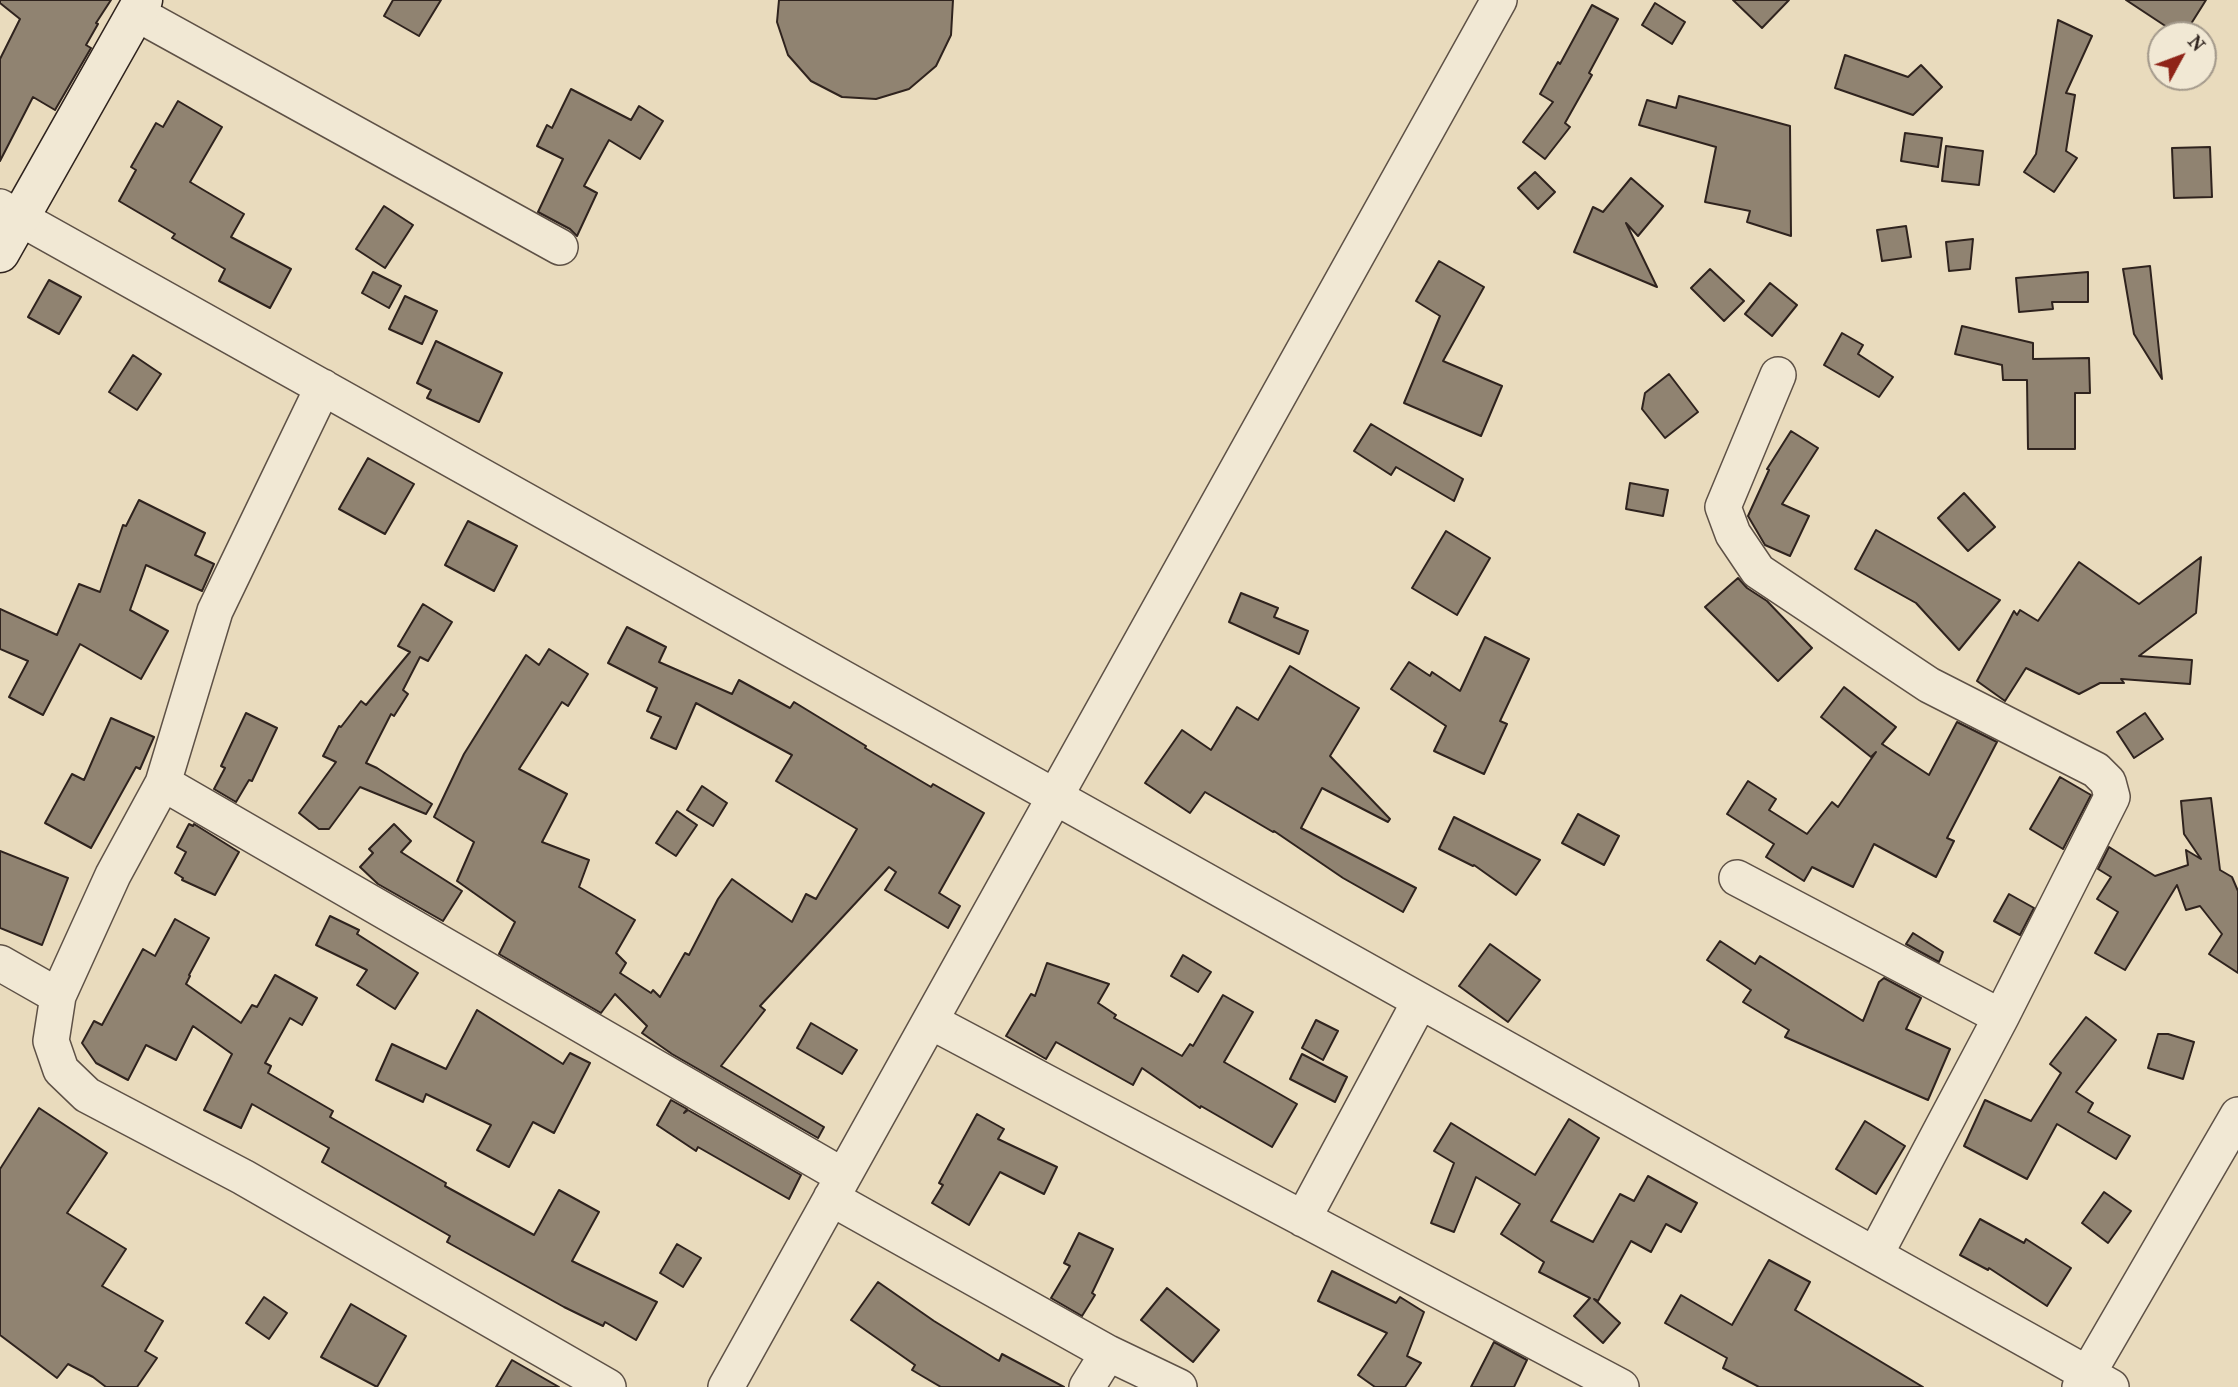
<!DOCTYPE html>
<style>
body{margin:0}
#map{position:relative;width:2238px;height:1387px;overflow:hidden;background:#e9dbbd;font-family:"IM FELL French Canon",serif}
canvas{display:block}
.north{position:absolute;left:2147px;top:21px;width:70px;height:70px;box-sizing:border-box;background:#f1e8d4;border:2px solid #a3998b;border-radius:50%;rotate:49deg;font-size:19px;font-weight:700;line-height:28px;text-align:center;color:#2f231e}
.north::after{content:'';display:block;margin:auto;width:24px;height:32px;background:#8f2418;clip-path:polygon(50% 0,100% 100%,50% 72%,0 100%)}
</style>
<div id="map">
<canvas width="2238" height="1387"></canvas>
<div class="north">N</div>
</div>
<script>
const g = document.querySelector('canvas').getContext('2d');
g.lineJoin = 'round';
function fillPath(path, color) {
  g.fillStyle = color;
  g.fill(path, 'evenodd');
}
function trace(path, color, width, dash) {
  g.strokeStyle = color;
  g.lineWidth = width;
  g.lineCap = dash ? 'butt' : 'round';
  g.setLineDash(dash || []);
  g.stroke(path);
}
const building = new Path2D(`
 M0 0H111L96 23 98 24 86 45 91 48 55 110 33 97 0 161V59L20 19 0 3Z
 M393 0H441L419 36 384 16Z
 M779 0H953L951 35 936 66 909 89 876 99 842 97 811 81 788 55 777 22Z
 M1733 0H1789L1762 28Z
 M2126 0H2206L2184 35H2179Z
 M1655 3 1685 22 1672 44 1642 25Z
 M1592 5 1618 19 1589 73 1592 75 1565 123 1570 127 1545 159 1523 142 1553 102 1540 94 1558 62 1560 64Z
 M2058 20 2092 36 2066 93 2075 95 2066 151 2077 158 2054 192 2024 172 2036 154Z
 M1845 55 1908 77 1921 65 1942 87 1913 115 1835 88Z
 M571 89 631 120 639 106 663 121 640 159 609 140 584 186 597 193 577 236 570 229 538 212 563 159 537 146 547 125 552 128Z
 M1679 96 1790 126 1791 236 1747 222 1750 211 1705 202 1716 147 1639 125 1647 100 1676 108Z
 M178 101 222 127 190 182 244 214 231 237 291 269 270 308 219 281 225 269 172 238 175 234 119 201 136 170 131 167 156 123 163 127Z
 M1905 133 1942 138 1938 167 1901 161Z
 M1946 146 1983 151 1979 185 1942 181Z
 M2210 147 2212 197 2174 198 2172 148Z
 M1535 172 1555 192 1538 209 1518 188Z
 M1631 178 1663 206 1638 236 1626 223 1657 287 1574 252 1593 207 1603 212Z
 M384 206 413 225 385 268 356 249Z
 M1906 226 1911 257 1882 261 1877 230Z
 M1973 239 1970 269 1949 271 1946 242Z
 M1439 261 1484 287 1443 361 1502 386 1481 436 1404 403 1440 316 1416 301Z
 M2150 266 2162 379 2134 334 2123 269Z
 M1710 269 1744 301 1724 321 1691 288Z
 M373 272 401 286 389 308 362 293Z
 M2088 272V302H2052L2053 309 2019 312 2016 278Z
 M49 280 81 297 59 334 28 317Z
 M1770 283 1797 305 1772 336 1745 314Z
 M405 296 437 311 422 344 389 329Z
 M1962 326 2033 343V359L2089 358 2090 393H2075V449H2028L2027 380H2003L2002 365 1955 354Z
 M1842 333 1863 345 1858 354 1893 377 1879 397 1824 365Z
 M436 341 502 373 479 422 427 398 431 390 417 383Z
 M133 355 161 374 137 410 109 392Z
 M1669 374 1698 412 1665 438 1642 409 1645 393Z
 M1371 424 1463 479 1454 501 1396 467 1391 475 1354 451Z
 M1791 431 1818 448 1782 504 1809 516 1790 556 1765 545 1748 516 1769 470 1767 469Z
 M368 458 414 484 385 534 339 509Z
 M1630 483 1668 490 1663 516 1626 509Z
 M1964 493 1995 527 1968 551 1938 518Z
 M139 500 205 533 195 555 214 564 202 591 146 565 130 610 168 631 141 679 80 644 43 715 9 697 28 661 0 649V609L57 635 79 584 100 592 123 525 126 526Z
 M468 521 517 546 494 591 445 565Z
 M1876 530 2000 600 1959 650 1916 603 1855 569Z
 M1446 531 1490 558 1457 615 1412 588Z
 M2201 557 2196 613 2139 656 2192 660 2190 684 2121 679 2124 683H2100L2079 694 2026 668 2005 701 1977 681 2014 611 2017 615 2020 610 2038 621 2079 562 2139 604Z
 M1738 578 1747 588 1767 601 1812 648 1778 681 1705 607Z
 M1241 593 1278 608 1274 617 1308 631 1299 654 1229 622Z
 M423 604 452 622 428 661 420 657 403 690 408 694 394 716 391 714 366 763 377 768 432 804 426 814 360 787 329 829H319L299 813 336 762 323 756 339 726 341 727 361 701 366 705 410 652 398 646Z
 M627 627 666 647 659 662 732 694 739 680 790 708 794 702 866 746 865 748 931 787 933 784 984 813 939 893 960 906 948 928 885 890 896 872 889 867 760 1006 765 1010 721 1066 824 1127 818 1138 672 1054 642 1033 647 1026 615 994 601 1013 499 954 515 922 457 881 474 842 434 817 464 754 526 655 539 665 549 649 588 674 568 706 562 702 519 769 567 794 542 842 589 860 579 887 635 920 616 953 626 963 620 973 651 993 653 990 660 997 685 953 689 955 718 899 732 879 792 922 806 894 816 899 857 829 776 781 792 755 696 703 676 749 651 738 661 717 647 711 657 688 608 663Z
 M1485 637 1529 659 1500 721 1507 724 1484 774 1434 751 1446 726 1391 689 1409 662 1430 676 1432 672 1460 691Z
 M1290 666 1359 708 1330 756 1390 819 1388 822 1322 788 1301 828 1416 888 1403 912 1343 878 1274 831 1273 832 1205 792 1190 813 1145 783 1182 730 1211 750 1237 707 1258 720Z
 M1844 687 1896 727 1882 744 1929 775 1957 722 1997 742 1947 838 1954 841 1936 877 1874 844 1853 887 1812 867 1804 881 1766 857 1774 844 1727 814 1748 781 1776 799 1769 810 1807 834 1832 802 1838 807 1876 752 1871 757 1821 717Z
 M246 713 277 728 252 781 249 780 236 802 214 789 225 768 221 766Z
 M2145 713 2163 739 2134 758 2117 732Z
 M111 718 154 737 140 769 136 767 91 848 45 823 72 774 84 780Z
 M2060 777 2091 795 2063 849 2030 829Z
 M702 786 727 803 713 826 687 810Z
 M2211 798 2220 870 2232 877 2238 891V973L2209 954 2222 934 2200 906 2186 910 2177 885 2125 970 2095 953 2118 912 2097 899 2111 877 2098 869 2109 847 2155 876 2188 865 2186 850 2201 859 2184 834 2181 801Z
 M677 811 697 825 676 856 656 843Z
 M1578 814 1619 836 1604 865 1562 843Z
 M1454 817 1540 860 1516 895 1474 865 1473 866 1439 849Z
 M189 824 193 826 194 824 239 852 215 895 182 880 183 878 175 873 186 852 177 847Z
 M394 824 411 841 401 852 462 891 443 921 378 884 360 867 373 853 369 849Z
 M0 851 68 878 42 945 0 928Z
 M2009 894 2034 908 2020 935 1994 921Z
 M330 916 359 930 357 934 418 973 395 1009 357 985 367 970 316 945Z
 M175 919 209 938 189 975 190 976 186 984 241 1023 252 1005 257 1007 275 975 317 998 302 1025 290 1018 265 1063 271 1066 268 1073 333 1111 330 1117 446 1183 445 1186 534 1235 559 1190 599 1212 572 1261 657 1302 636 1340 605 1322 603 1326 564 1307 447 1242 450 1236 322 1162 329 1148 252 1104 241 1128 204 1110 232 1054 193 1026 176 1060 146 1045 128 1080 96 1063 82 1043 94 1021 102 1025 143 949 155 956Z
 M1913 933 1943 952 1939 962 1906 944Z
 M1720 941 1755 964 1760 956 1863 1021 1879 982 1884 978 1921 998 1906 1029 1950 1049 1928 1100 1785 1037 1789 1030 1743 1002 1751 990 1707 960Z
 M1490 944 1540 980 1508 1022 1459 986Z
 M1183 955 1211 972 1198 992 1171 976Z
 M1047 963 1109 984 1098 1003 1116 1015 1114 1018 1182 1056 1190 1044 1193 1046 1223 995 1253 1012 1224 1062 1297 1104 1272 1147 1201 1106 1200 1108 1142 1068 1133 1085 1056 1042 1046 1059 1006 1036 1031 994 1035 996Z
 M477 1010 563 1064 570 1053 590 1063 554 1133 533 1122 509 1167 477 1150 491 1125 426 1094 423 1102 376 1080 392 1044 446 1069Z
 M2086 1017 2116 1040 2076 1092 2093 1103 2088 1112 2130 1136 2116 1159 2057 1124 2027 1179 1964 1146 1985 1100 2031 1121 2061 1073 2050 1064Z
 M1316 1020 1338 1031 1323 1060 1302 1048Z
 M811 1023 857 1050 842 1074 797 1048Z
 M2158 1034H2168L2194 1042 2183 1079 2148 1068Z
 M1302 1054 1347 1077 1335 1102 1290 1079Z
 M671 1100 687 1109 684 1113 688 1110 801 1175 789 1199 698 1147 696 1151 657 1125Z
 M39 1108 107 1153 67 1213 126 1249 102 1286 163 1321 145 1351 157 1358 137 1387H106L93 1377 68 1364 57 1378 0 1335V1169Z
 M977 1114 1004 1129 998 1139 1057 1167 1044 1194 1000 1172 969 1225 932 1203 943 1185 939 1183Z
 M1569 1119 1599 1138 1551 1221 1593 1242 1620 1194 1634 1201 1648 1176 1697 1203 1681 1232 1666 1224 1651 1252 1631 1241 1598 1301 1594 1299 1620 1323 1603 1343 1574 1316 1590 1298 1539 1272 1544 1262 1501 1234 1520 1204 1476 1177 1454 1232 1431 1223 1454 1163 1434 1151 1451 1123 1535 1175Z
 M1865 1121 1905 1146 1876 1194 1836 1169Z
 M2104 1192 2131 1211 2108 1243 2082 1223Z
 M1980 1219 2024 1243 2026 1239 2071 1268 2047 1306 1989 1268 1988 1270 1960 1255Z
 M1079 1233 1113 1249 1092 1293 1095 1295 1082 1316 1051 1298 1070 1266 1064 1263Z
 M677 1244 701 1258 683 1287 660 1273Z
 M1769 1260 1810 1282 1795 1310 1923 1387H1759L1723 1368 1727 1358 1665 1323 1681 1295 1732 1325Z
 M1332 1271 1396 1303 1400 1297 1424 1312 1407 1356 1421 1363 1405 1387H1375L1358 1375 1387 1333 1318 1301Z
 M878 1282 934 1321 999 1361 1002 1354 1064 1387H941L912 1370 915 1365 851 1320Z
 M1167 1288 1219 1330 1193 1362 1141 1320Z
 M264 1297 287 1313 269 1339 246 1323Z
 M351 1304 406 1336 377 1387 321 1357Z
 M1494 1342 1527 1360 1514 1387H1471Z
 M512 1360 559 1387H496Z`);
fillPath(building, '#908371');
trace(building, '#2f231e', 2);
const street = new Path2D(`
 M136 13 560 247
 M0 207 2111 1387
 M1778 375 1723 507 1733 534 1758 571 1929 685 2096 770 2108 782 2112 797 2001 1017 1875 1255
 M323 387 215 611 163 783 113 875 58 996 51 1041 61 1070 87 1095 243 1177 608 1387
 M163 783 843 1176
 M1737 878 2001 1017
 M0 963 58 996
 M930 1021 1621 1387
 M831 1198 1108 1353 1179 1387
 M1303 1219 1420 1001
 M726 1387 1499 0
 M1087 1387 1108 1353
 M2080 1387 2238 1115`);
const secondary = new Path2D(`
 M0 253 143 0`);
trace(street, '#5e5146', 38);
trace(secondary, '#2f231e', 41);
trace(street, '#f1e8d4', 35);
trace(secondary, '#f1e8d4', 38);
</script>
